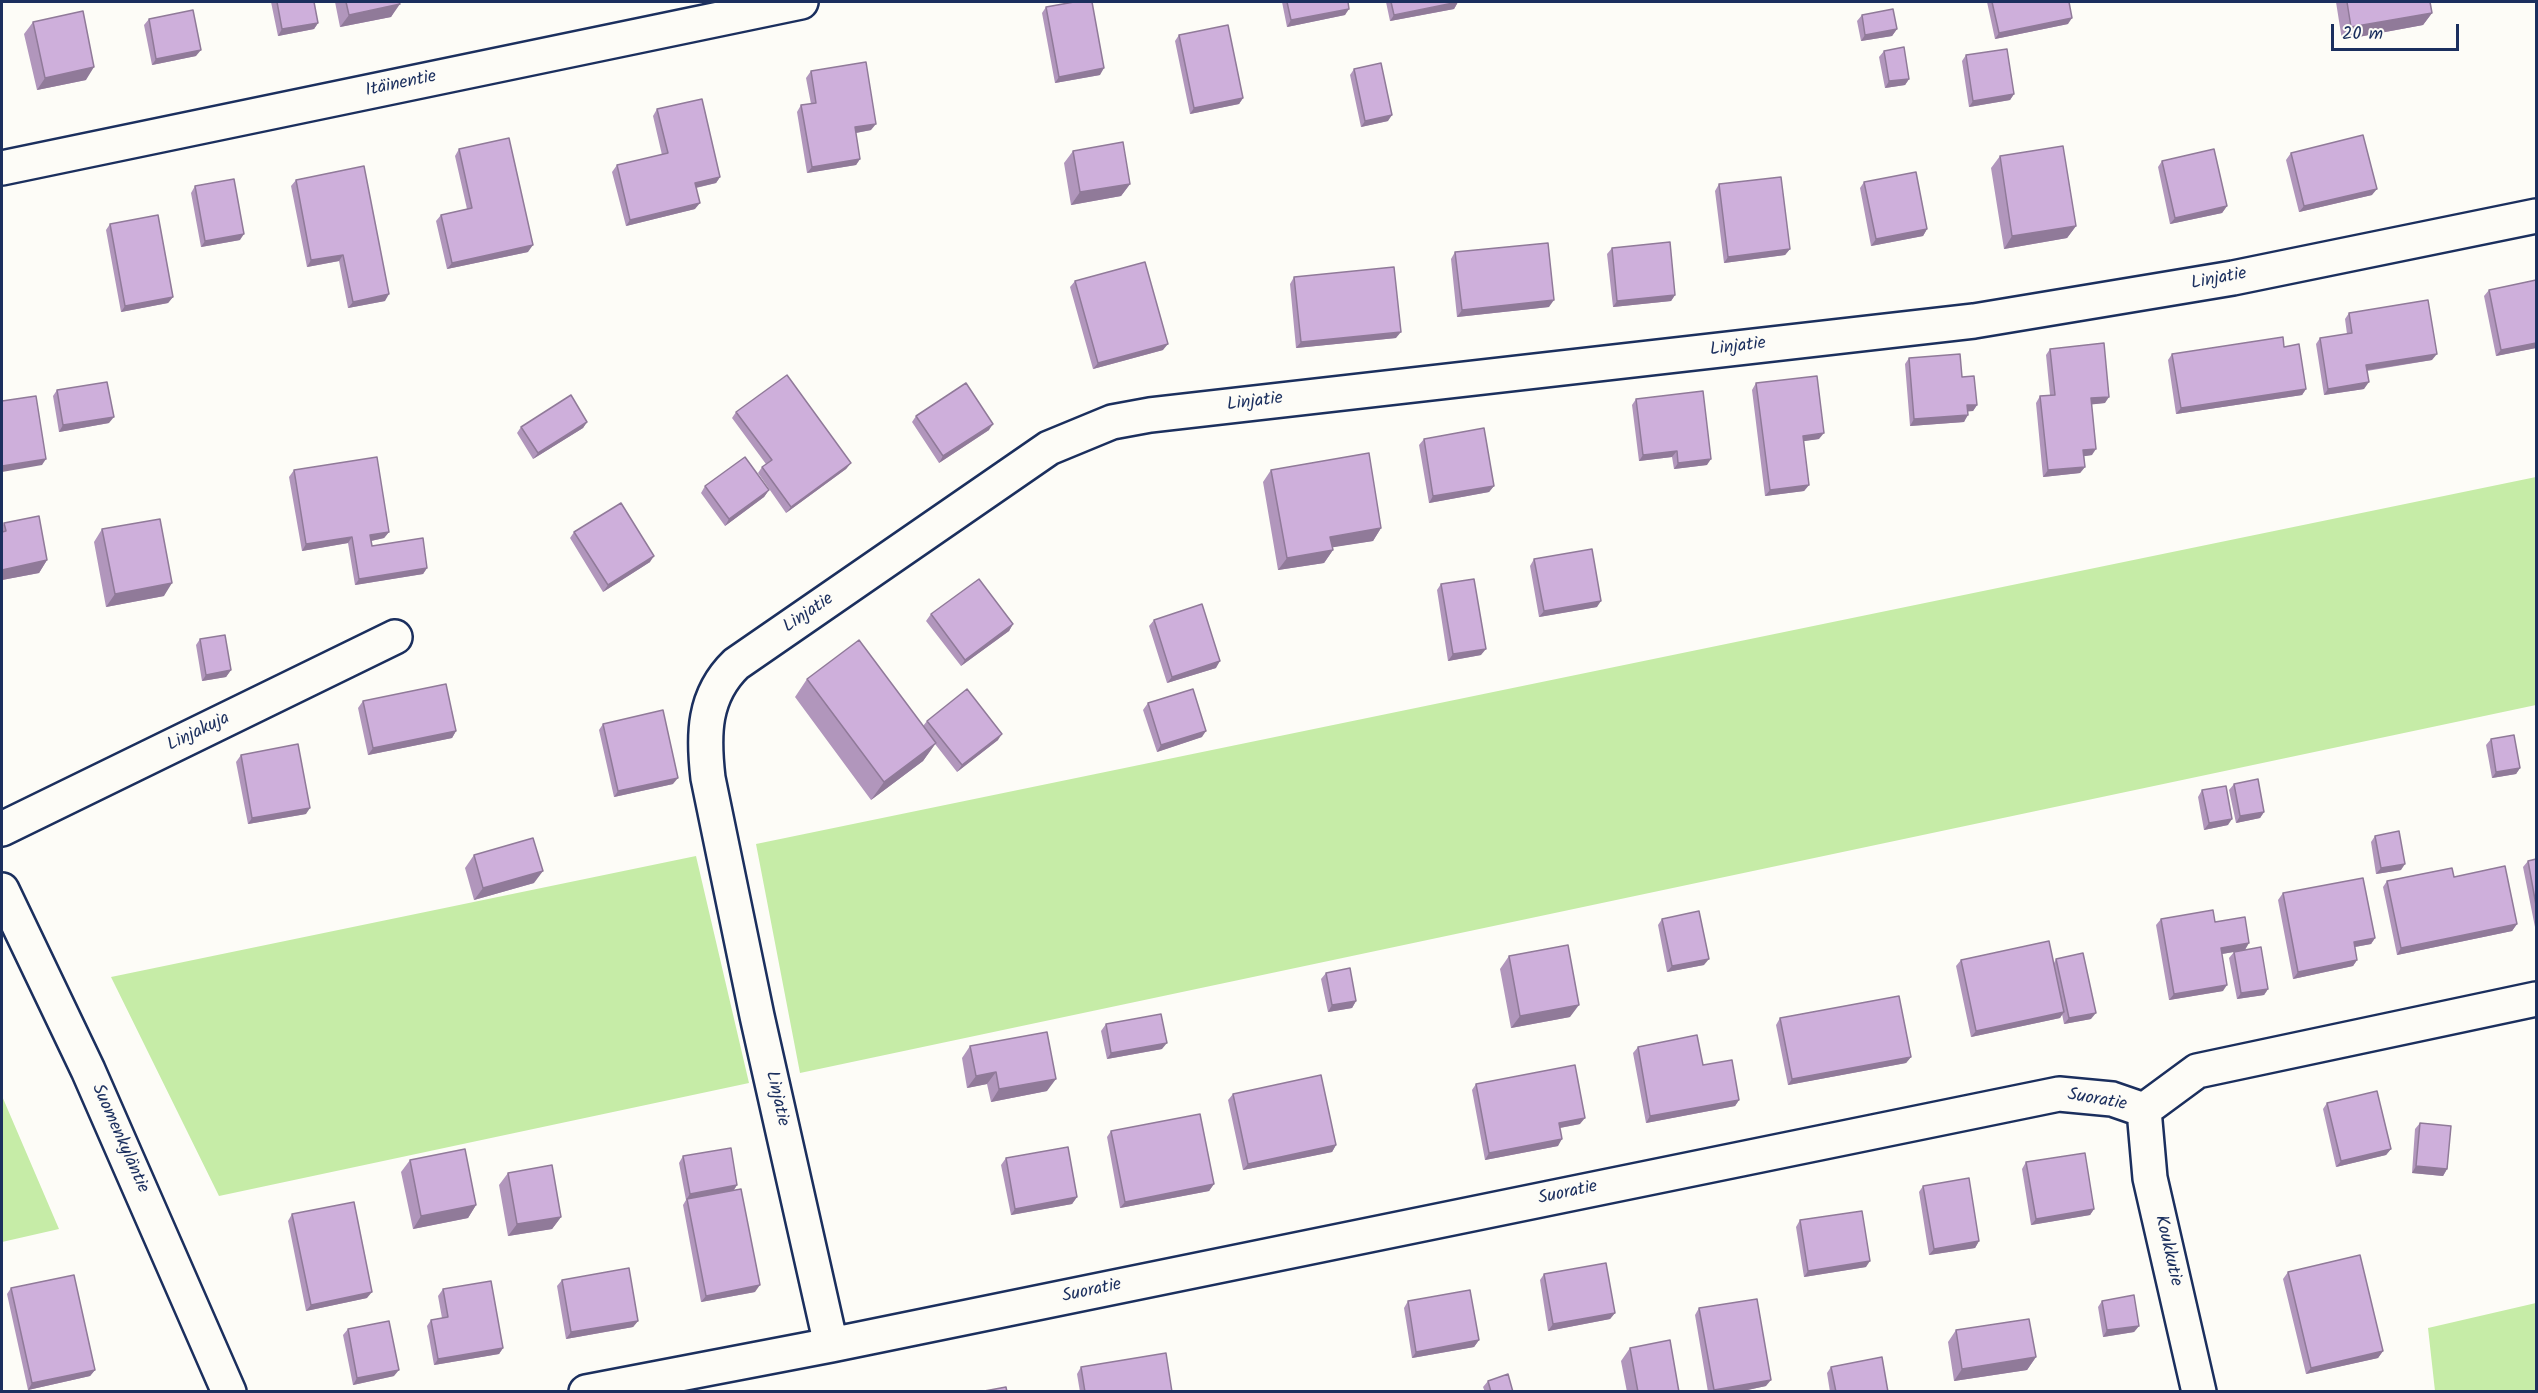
<!DOCTYPE html>
<meta charset="utf-8">
<style>
body{margin:0}
#map{position:relative;width:2538px;height:1393px;overflow:hidden;background:#fdfcf7;font-family:Kalam,sans-serif}
canvas{display:block}
.frame{position:absolute;inset:0;border:3px solid #1b2f5e;pointer-events:none}
.scale{position:absolute;left:2331px;top:24px;width:128px;height:27px;box-sizing:border-box;border:3px solid #1b2f5e;border-top:0;padding-left:8px;font-size:18px;line-height:21px;white-space:nowrap;color:#1b2f5e;-webkit-text-stroke:4px #fdfcf7;paint-order:stroke}
</style>
<div id="map">
<canvas width="2538" height="1393"></canvas>
<div class="frame"></div>
<div class="scale">20 m</div>
</div>
<script>
const g = document.querySelector('canvas').getContext('2d');
g.lineJoin = 'round';
function fillPath(path, color) {
  g.fillStyle = color;
  g.fill(path, 'evenodd');
}
function trace(path, color, width, dash) {
  g.strokeStyle = color;
  g.lineWidth = width;
  g.lineCap = dash ? 'butt' : 'round';
  g.setLineDash(dash || []);
  g.stroke(path);
}
function label(font, color, halo, rows, align = 'center') {
  g.font = font + ' Kalam,sans-serif';
  g.lineWidth = 6;
  g.setLineDash([]);
  g.textBaseline = 'middle';
  g.strokeStyle = halo;
  g.fillStyle = color;
  for (const [text, x, y, turn = 0] of rows) {
    g.save();
    g.translate(x, y);
    g.rotate((+turn || 0) * Math.PI / 180);
    g.textAlign = isNaN(turn) ? turn : align;
    if (halo) g.strokeText(text, 0, 0);
    g.fillText(text, 0, 0);
    g.restore();
  }
}
fillPath(new Path2D(`
 M2536 477V705L800 1073 756 844Z
 M696 856 749 1083 219 1196 111 977Z
 M2 1096 59 1229 2 1242Z
 M2536 1303V1391H2435L2428 1328Z`), '#c6eca7');
const street = new Path2D(`
 M2 168 801 2
 M2 829 395 637
 M2144 1110 2150 1178 2199 1392
 M831 1345 757 1016 708 778C703 735 703 696 736 664L1049 448 1112 422 1150 415 1974 321 2233 278 2536 216
 M586 1392 831 1345 2059 1094 2112 1099 2144 1110 2197 1071 2536 999`);
const secondary = new Path2D(`
 M2 890 88 1070 229 1392`);
trace(street, '#1b2f5e', 38);
trace(secondary, '#1b2f5e', 38);
trace(street, '#fdfcf7', 33);
trace(secondary, '#fdfcf7', 33);
fillPath(new Path2D(`
 M271 2H314L318 23 314 29 278 36Z
 M335 2H399L391 17 340 27Z
 M1282 2H1348L1345 15 1287 27Z
 M1386 2H1458L1454 9 1390 21Z
 M1987 2H2069L2068 24 1995 39Z
 M2336 2H2430L2432 13 2423 25 2342 40Z
 M1046 7 1100 75 1055 83 1042 13Z
 M1862 15 1897 29 1892 36 1861 41 1857 21Z
 M149 19 196 56 152 65 144 25Z
 M33 22 86 80 37 90 24 34Z
 M1179 35 1243 98 1239 104 1190 114 1175 41Z
 M1884 51 1909 79 1905 85 1885 88 1879 57Z
 M1966 55 2014 94 2010 100 1969 107 1962 61Z
 M1354 69 1388 121 1361 127 1350 75Z
 M811 71 871 130 856 133 860 159 856 165 807 173 797 112 801 105 811 104 806 78Z
 M657 109 720 177 716 183 696 188 695 209 626 226 612 172 617 165 662 155 653 116Z
 M459 149 528 252 447 269 436 221 441 215 467 209 455 156Z
 M1073 151 1130 184 1121 196 1071 205 1064 163Z
 M2291 153 2372 195 2299 212 2286 160Z
 M2000 156 2076 226 2067 238 2004 249 1991 168Z
 M2162 161 2227 206 2222 213 2170 224 2158 167Z
 M296 180 385 301 348 308 339 261 307 267 291 186Z
 M1864 182 1927 229 1923 236 1871 246 1860 188Z
 M1719 184 1790 249 1785 255 1724 263 1715 191Z
 M195 186 240 240 201 247 191 193Z
 M110 224 173 297 168 303 121 312 106 230Z
 M1612 248 1675 295 1671 301 1613 307 1607 254Z
 M1455 252 1549 307 1457 317 1451 259Z
 M1294 277 1396 338 1296 348 1290 284Z
 M2536 280V348L2496 356 2484 296 2489 290Z
 M1075 281 1163 350 1093 369 1070 287Z
 M2349 313 2432 360 2367 371 2364 389 2324 395 2316 344 2320 338 2347 334 2345 319Z
 M2050 349 2105 403 2092 404V455L2084 456 2085 467 2080 473 2043 477 2036 403 2040 396 2050 395 2046 355Z
 M2172 354 2306 389 2302 395 2176 414 2168 360Z
 M1909 358 1962 377 1977 405 1973 411H1968L1964 422 1910 426 1905 364Z
 M1756 383 1819 439 1803 441 1809 485 1804 491 1765 496 1752 390Z
 M57 390 109 423 59 432 53 396Z
 M1636 399 1707 465 1674 469 1672 457 1639 461 1632 405Z
 M736 412 851 463 846 469 786 513 758 473 762 467 766 464 732 418Z
 M916 416 989 430 939 463 912 422Z
 M587 422 583 428 533 459 517 433 521 427Z
 M1424 439 1494 486 1489 492 1429 503 1419 445Z
 M294 470 389 532 384 538 371 541 372 546 427 568 423 574 355 585 348 543 302 551 289 477Z
 M1271 470 1381 528 1373 541 1332 547 1333 550 1324 563 1278 570 1263 482Z
 M705 486 769 490 764 497 725 526 701 493Z
 M4 523 47 560 39 573 2 580V527Z
 M102 529 164 596 106 607 94 542Z
 M574 532 650 562 603 592 570 538Z
 M1534 559 1597 607 1539 617 1530 566Z
 M1441 584 1481 655 1448 661 1437 590Z
 M931 614 1013 624 1009 631 961 666 926 621Z
 M1154 620 1216 668 1167 683 1149 626Z
 M200 639 231 670 226 677 202 681 196 645Z
 M807 679 923 726 927 721 998 740 957 772 935 744 923 761 871 800 795 697Z
 M363 701 456 731 452 738 368 755 358 708Z
 M1148 703 1202 737 1157 752 1143 710Z
 M603 724 673 784 614 797 599 730Z
 M2491 739 2520 768 2516 774 2492 778 2486 745Z
 M241 755 306 814 248 824 236 762Z
 M2234 784 2264 812 2260 818 2236 823 2229 790Z
 M2202 790 2228 825 2204 830 2198 797Z
 M2375 836 2401 870 2376 874 2371 842Z
 M474 855 534 883 474 900 465 868Z
 M2536 859V926L2535 927 2523 867 2528 861Z
 M2387 881 2517 924 2512 931 2397 955 2383 887Z
 M2283 893 2375 938 2371 944 2355 947 2357 960 2353 966 2293 979 2278 900Z
 M1662 919 1704 965 1667 972 1658 925Z
 M2161 919 2215 922 2245 950 2222 954 2223 991 2169 1000 2156 925Z
 M2234 952 2268 989 2264 995 2237 999 2229 958Z
 M1509 956 1570 1017 1511 1028 1500 969Z
 M2056 959 2091 1019 2064 1024 2062 1014 2060 1018 1971 1037 1956 966 1961 960 2054 963Z
 M1326 973 1356 1001 1352 1008 1328 1012 1321 979Z
 M1780 1018 1911 1057 1906 1063 1788 1085 1776 1025Z
 M1106 1024 1162 1049 1107 1059 1101 1031Z
 M970 1046 1047 1091 991 1102 987 1084 967 1088 962 1058Z
 M1638 1047 1739 1100 1735 1106 1646 1123 1633 1053Z
 M1476 1084 1580 1124 1560 1128 1558 1146 1485 1160 1472 1090Z
 M1233 1094 1336 1145 1332 1152 1243 1170 1228 1100Z
 M2327 1103 2391 1149 2386 1155 2336 1167 2323 1109Z
 M2420 1123 2447 1169 2443 1176 2412 1173 2415 1129Z
 M1111 1131 1214 1184 1209 1191 1120 1208 1107 1137Z
 M683 1156 737 1185 734 1190 755 1292 701 1302 683 1205 686 1200 679 1163Z
 M1006 1158 1077 1197 1072 1204 1011 1215 1001 1165Z
 M410 1160 476 1205 468 1218 413 1229 401 1172Z
 M2026 1162 2094 1209 2090 1215 2031 1225 2022 1169Z
 M508 1173 561 1217 552 1229 508 1236 499 1185Z
 M1923 1186 1979 1241 1975 1248 1929 1255 1919 1192Z
 M292 1214 367 1298 306 1311 288 1221Z
 M1800 1220 1866 1267 1804 1277 1796 1227Z
 M2288 1272 2383 1351 2378 1358 2306 1374 2283 1279Z
 M1544 1274 1615 1313 1610 1319 1548 1331 1540 1280Z
 M562 1280 638 1321 633 1327 566 1339 557 1286Z
 M11 1288 95 1370 90 1376 28 1390 7 1294Z
 M443 1289 503 1348 499 1354 434 1365 427 1326 431 1320 442 1318 438 1296Z
 M1408 1301 1479 1340 1474 1347 1412 1358 1404 1308Z
 M2102 1301 2139 1326 2134 1332 2103 1337 2098 1307Z
 M1699 1308 1766 1386 1738 1392H1708L1695 1315Z
 M348 1329 394 1376 353 1385 343 1335Z
 M1956 1330 2036 1357 2027 1370 1954 1381 1948 1342Z
 M1630 1348 1679 1392H1627L1621 1361Z
 M1081 1367 1172 1392H1080L1077 1374Z
 M1831 1367 1888 1392H1830L1827 1373Z
 M1488 1381 1513 1392H1485L1483 1387Z`), '#b196bc');
fillPath(new Path2D(`
 M1458 2 1454 9 1390 21 1394 15Z
 M400 4 391 17 340 27 349 15Z
 M1349 9 1345 15 1287 27 1291 20Z
 M2432 13 2423 25 2342 40 2351 27Z
 M2072 18 2068 24 1995 39 1999 33Z
 M318 23 314 29 278 36 282 29Z
 M1897 29 1892 36 1861 41 1865 35Z
 M201 50 196 56 152 65 156 59Z
 M94 67 86 80 37 90 45 78Z
 M1104 68 1100 75 1055 83 1059 77Z
 M1909 79 1905 85 1885 88 1889 81Z
 M2014 94 2010 100 1969 107 1973 101Z
 M1243 98 1239 104 1190 114 1194 108Z
 M1392 115 1388 121 1361 127 1365 121Z
 M876 124 871 130 850 134 855 127Z
 M860 159 856 165 807 173 812 167Z
 M720 177 716 183 690 189 695 183Z
 M1130 184 1121 196 1071 205 1080 192Z
 M2377 189 2372 195 2299 212 2304 206Z
 M700 203 695 209 626 226 630 220Z
 M2227 206 2222 213 2170 224 2175 218Z
 M2076 226 2067 238 2004 249 2012 236Z
 M1927 229 1923 236 1871 246 1876 239Z
 M244 234 240 240 201 247 205 241Z
 M533 245 528 252 447 269 452 263Z
 M1790 249 1785 255 1724 263 1728 257Z
 M343 255 339 261 307 267 311 260Z
 M389 294 385 301 348 308 353 302Z
 M1675 295 1671 301 1613 307 1617 301Z
 M173 297 168 303 121 312 125 306Z
 M1554 300 1549 307 1457 317 1462 310Z
 M1401 332 1396 338 1296 348 1301 342Z
 M2536 343V348L2496 356 2501 350Z
 M1168 344 1163 350 1093 369 1098 363Z
 M2437 354 2432 360 2361 371 2366 365Z
 M2369 382 2364 389 2324 395 2328 389Z
 M2306 389 2302 395 2176 414 2181 408Z
 M2109 397 2105 403 2087 405 2091 398Z
 M1967 405H1977L1973 411 1963 412Z
 M1968 415 1964 422 1910 426 1914 419Z
 M114 417 109 423 59 432 63 425Z
 M587 422 583 428 533 459 538 453Z
 M993 424 989 430 939 463 943 456Z
 M1824 433 1819 439 1798 442 1803 436Z
 M2096 449 2092 455 2079 457 2083 450Z
 M1677 451 1672 457 1639 461 1643 455Z
 M46 459 42 465 2 472V466Z
 M1711 459 1707 465 1674 469 1678 463Z
 M851 463 846 469 786 513 791 507Z
 M2085 467 2080 473 2043 477 2048 470Z
 M1809 485 1804 491 1765 496 1770 490Z
 M1494 486 1489 492 1429 503 1433 496Z
 M769 490 764 497 725 526 729 519Z
 M1381 528 1373 541 1322 549 1330 537Z
 M389 532 384 538 366 542 370 535Z
 M352 537 348 543 302 551 306 544Z
 M1333 550 1324 563 1278 570 1287 558Z
 M654 556 650 562 603 592 608 585Z
 M47 560 39 573 2 580V570Z
 M427 568 423 574 355 585 359 579Z
 M172 583 164 596 106 607 115 594Z
 M1601 601 1597 607 1539 617 1544 611Z
 M1013 624 1009 631 961 666 965 660Z
 M1486 649 1481 655 1448 661 1453 654Z
 M1220 661 1216 668 1167 683 1172 677Z
 M231 670 226 677 202 681 206 675Z
 M456 731 452 738 368 755 373 748Z
 M1206 731 1202 737 1157 752 1161 745Z
 M1002 734 998 740 957 772 962 765Z
 M936 743 923 761 871 800 884 782Z
 M2520 768 2516 774 2492 778 2496 772Z
 M678 778 673 784 614 797 618 791Z
 M310 808 306 814 248 824 252 818Z
 M2264 812 2260 818 2236 823 2240 816Z
 M2232 819 2228 825 2204 830 2209 823Z
 M2405 864 2401 870 2376 874 2381 868Z
 M543 871 534 883 474 900 483 888Z
 M2517 924 2512 931 2397 955 2401 948Z
 M2375 938 2371 944 2349 948 2354 942Z
 M2249 943 2245 950 2216 955 2221 948Z
 M1709 959 1704 965 1667 972 1672 966Z
 M2357 960 2353 966 2293 979 2298 972Z
 M2227 985 2223 991 2169 1000 2174 994Z
 M2268 989 2264 995 2237 999 2241 993Z
 M1356 1001 1352 1008 1328 1012 1332 1005Z
 M1579 1005 1570 1017 1511 1028 1520 1016Z
 M2064 1012 2060 1018 1971 1037 1976 1031Z
 M2096 1013 2091 1019 2064 1024 2069 1018Z
 M1167 1043 1162 1049 1107 1059 1111 1053Z
 M1911 1057 1906 1063 1788 1085 1792 1079Z
 M996 1072 987 1084 967 1088 976 1076Z
 M1056 1079 1047 1091 991 1102 999 1089Z
 M1739 1100 1735 1106 1646 1123 1650 1116Z
 M1585 1118 1580 1124 1554 1129 1559 1123Z
 M1562 1139 1558 1146 1485 1160 1489 1153Z
 M1336 1145 1332 1152 1243 1170 1248 1164Z
 M2391 1149 2386 1155 2336 1167 2341 1161Z
 M2416 1166 2447 1169 2443 1176 2412 1173Z
 M1214 1184 1209 1191 1120 1208 1125 1202Z
 M737 1185 733 1191 687 1199 686 1200 690 1194Z
 M1077 1197 1072 1204 1011 1215 1015 1209Z
 M476 1205 468 1218 413 1229 421 1216Z
 M2094 1209 2090 1215 2031 1225 2036 1219Z
 M561 1217 552 1229 508 1236 517 1224Z
 M1979 1241 1975 1248 1929 1255 1934 1249Z
 M1870 1261 1866 1267 1804 1277 1808 1271Z
 M760 1285 755 1292 701 1302 706 1296Z
 M372 1292 367 1298 306 1311 311 1305Z
 M1615 1313 1610 1319 1548 1331 1553 1324Z
 M638 1321 633 1327 566 1339 571 1332Z
 M2139 1326 2134 1332 2103 1337 2107 1330Z
 M1479 1340 1474 1347 1412 1358 1416 1352Z
 M503 1348 499 1354 434 1365 438 1359Z
 M2383 1351 2378 1358 2306 1374 2311 1368Z
 M2036 1357 2027 1370 1954 1381 1962 1369Z
 M95 1370 90 1376 28 1390 32 1383Z
 M399 1370 394 1376 353 1385 357 1378Z
 M1771 1380 1766 1386 1738 1392H1713L1714 1390Z`), '#907a99');
const building = new Path2D(`
 M277 2H314L318 23 282 29Z
 M346 2H399L400 4 349 15Z
 M1074 2H1092L1104 68 1059 77 1046 7Z
 M1287 2H1348L1349 9 1291 20Z
 M1391 2H1458L1394 15Z
 M1992 2H2069L2072 18 1999 33Z
 M2347 2H2430L2432 13 2351 27Z
 M1893 9 1897 29 1865 35 1862 15Z
 M193 10 201 50 156 59 149 19Z
 M83 11 94 67 45 78 33 22Z
 M1228 25 1243 98 1194 108 1179 35Z
 M1904 47 1909 79 1889 81 1884 51Z
 M2007 49 2014 94 1973 101 1966 55Z
 M866 62 876 124 855 127 860 159 812 167 801 105 816 103 811 71Z
 M1381 63 1392 115 1365 121 1354 69Z
 M702 99 720 177 695 183 700 203 630 220 617 165 668 153 657 109Z
 M2363 135 2377 189 2304 206 2291 153Z
 M509 138 533 245 452 263 441 215 472 208 459 149Z
 M1123 142 1130 184 1080 192 1073 151Z
 M2063 146 2076 226 2012 236 2000 156Z
 M2214 149 2227 206 2175 218 2162 161Z
 M364 166 389 294 353 302 343 255 311 260 296 180Z
 M1916 172 1927 229 1876 239 1864 182Z
 M1781 177 1790 249 1728 257 1719 184Z
 M234 179 244 234 205 241 195 186Z
 M158 215 173 297 125 306 110 224Z
 M1670 242 1675 295 1617 301 1612 248Z
 M1548 243 1554 300 1462 310 1455 252Z
 M1145 262 1168 344 1098 363 1075 281Z
 M1394 267 1401 332 1301 342 1294 277Z
 M2536 280V343L2501 350 2489 290Z
 M2428 300 2437 354 2366 365 2369 382 2328 389 2320 338 2352 333 2349 313Z
 M2283 337 2284 347 2299 344 2306 389 2181 408 2172 354Z
 M2104 343 2109 397 2091 398 2096 449 2083 450 2085 467 2048 470 2040 396 2055 395 2050 349Z
 M1960 354 1962 377 1974 376 1977 405H1967L1968 415 1914 419 1909 358Z
 M787 375 851 463 791 507 762 467 772 460 736 412Z
 M1817 376 1824 433 1803 436 1809 485 1770 490 1756 383Z
 M107 382 114 417 63 425 57 390Z
 M966 383 993 424 943 456 916 416Z
 M1703 391 1711 459 1678 463 1677 451 1643 455 1636 399Z
 M571 395 587 422 538 453 521 427Z
 M36 396 46 459 2 466V401Z
 M1484 428 1494 486 1433 496 1424 439Z
 M1369 453 1381 528 1330 537 1333 550 1287 558 1271 470Z
 M377 457 389 532 370 535 372 546 423 538 427 568 359 579 352 537 306 544 294 470Z
 M745 457 769 490 729 519 705 486Z
 M621 503 654 556 608 585 574 532Z
 M39 516 47 560 2 570V532L6 531 4 523Z
 M160 519 172 583 115 594 102 529Z
 M1592 549 1601 601 1544 611 1534 559Z
 M979 579 1013 624 965 660 931 614Z
 M1474 579 1486 649 1453 654 1441 584Z
 M1202 604 1220 661 1172 677 1154 620Z
 M225 635 231 670 206 675 200 639Z
 M859 640 936 743 884 782 807 679Z
 M446 684 456 731 373 748 363 701Z
 M967 689 1002 734 962 765 927 721Z
 M1193 689 1206 731 1161 745 1148 703Z
 M663 710 678 778 618 791 603 724Z
 M2514 735 2520 768 2496 772 2491 739Z
 M298 744 310 808 252 818 241 755Z
 M2258 779 2264 812 2240 816 2234 784Z
 M2226 786 2232 819 2209 823 2202 790Z
 M2399 831 2405 864 2381 868 2375 836Z
 M533 838 543 871 483 888 474 855Z
 M2536 859V905L2528 861Z
 M2505 866 2517 924 2401 948 2387 881 2452 868 2454 877Z
 M2363 878 2375 938 2354 942 2357 960 2298 972 2283 893Z
 M2213 910 2215 922 2245 917 2249 943 2221 948 2227 985 2174 994 2161 919Z
 M1699 911 1709 959 1672 966 1662 919Z
 M2049 941 2064 1012 1976 1031 1961 960Z
 M1568 945 1579 1005 1520 1016 1509 956Z
 M2261 947 2268 989 2241 993 2234 952Z
 M2083 953 2096 1013 2069 1018 2056 959Z
 M1350 968 1356 1001 1332 1005 1326 973Z
 M1899 996 1911 1057 1792 1079 1780 1018Z
 M1161 1014 1167 1043 1111 1053 1106 1024Z
 M1047 1032 1056 1079 999 1089 996 1072 976 1076 970 1046Z
 M1697 1035 1703 1065 1732 1060 1739 1100 1650 1116 1638 1047Z
 M1575 1065 1585 1118 1559 1123 1562 1139 1489 1153 1476 1084Z
 M1321 1075 1336 1145 1248 1164 1233 1094Z
 M2377 1091 2391 1149 2341 1161 2327 1103Z
 M1200 1114 1214 1184 1125 1202 1111 1131Z
 M2420 1123 2451 1126 2447 1169 2416 1166Z
 M1068 1147 1077 1197 1015 1209 1006 1158Z
 M731 1148 737 1185 690 1194 683 1156Z
 M465 1149 476 1205 421 1216 410 1160Z
 M2085 1153 2094 1209 2036 1219 2026 1162Z
 M552 1165 561 1217 517 1224 508 1173Z
 M1969 1178 1979 1241 1934 1249 1923 1186Z
 M741 1189 760 1285 706 1296 687 1199Z
 M354 1202 372 1292 311 1305 292 1214Z
 M1862 1211 1870 1261 1808 1271 1800 1220Z
 M2360 1255 2383 1351 2311 1368 2288 1272Z
 M1606 1263 1615 1313 1553 1324 1544 1274Z
 M629 1268 638 1321 571 1332 562 1280Z
 M74 1275 95 1370 32 1383 11 1288Z
 M491 1281 503 1348 438 1359 431 1320 448 1317 443 1289Z
 M1470 1290 1479 1340 1416 1352 1408 1301Z
 M2134 1295 2139 1326 2107 1330 2102 1301Z
 M1757 1299 1771 1380 1714 1390 1699 1308Z
 M2029 1319 2036 1357 1962 1369 1956 1330Z
 M389 1321 399 1370 357 1378 348 1329Z
 M1670 1340 1679 1392H1638L1630 1348Z
 M1166 1353 1172 1392H1085L1081 1367Z
 M1882 1357 1888 1392H1836L1831 1367Z
 M1508 1374 1513 1392H1491L1488 1381Z
 M1006 1387 1007 1392H979Z`);
fillPath(building, '#ceafdb');
trace(building, '#907a99', 1.5);
label('18px', '#1b2f5e', '#fdfcf7', [
 ["Itäinentie",401,85,-12],
 ["Linjatie",2219,280,-11],
 ["Linjatie",1738,348,-7],
 ["Linjatie",1255,403,-7],
 ["Linjatie",809,614,-34],
 ["Linjakuja",199,733,-26],
 ["Linjatie",776,1099,77],
 ["Suoratie",2097,1101,10],
 ["Suomenkyläntie",119,1139,66],
 ["Suoratie",1568,1194,-12],
 ["Koukkutie",2167,1251,77],
 ["Suoratie",1092,1292,-12]
]);
</script>
